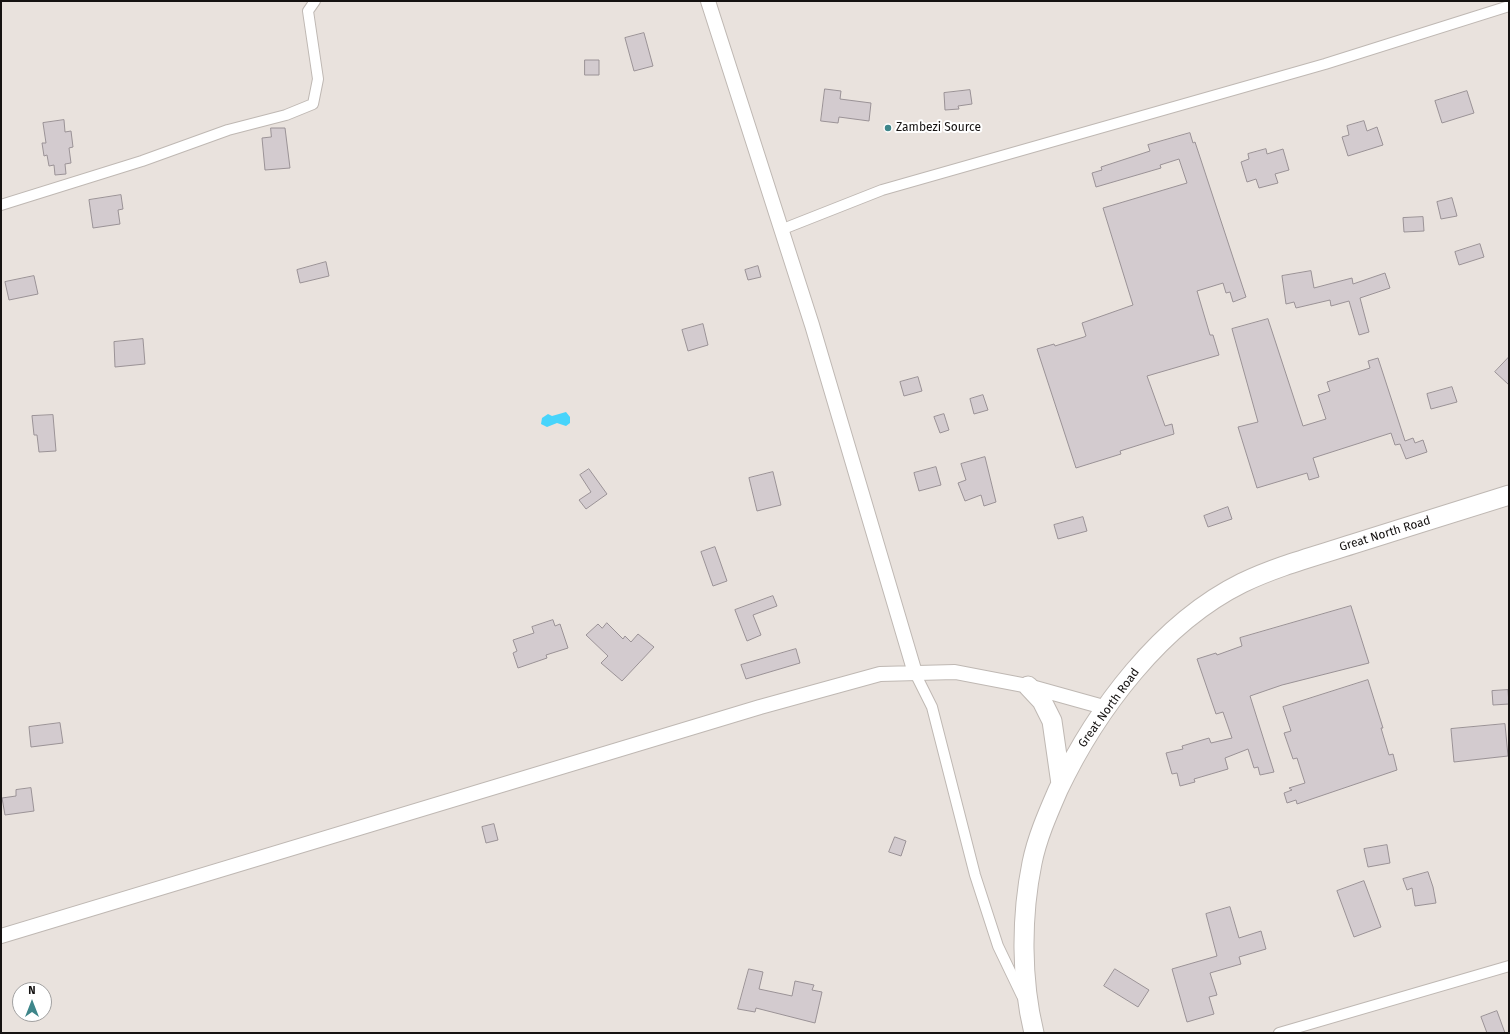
<!DOCTYPE html>
<style>
body{margin:0}
#map{position:relative;width:1510px;height:1034px;overflow:hidden;background:#e9e2dd;font-family:"Fira Sans",sans-serif}
canvas{display:block}
.frame{position:absolute;inset:0;border:2px solid #151211;pointer-events:none}
.north{position:absolute;left:12px;top:982px;width:40px;height:40px;box-sizing:border-box;background:#fff;border:1px solid #a1a0a0;border-radius:50%;rotate:0deg;font-size:11px;font-weight:700;line-height:16px;text-align:center;color:#151211}
.north::after{content:'';display:block;margin:auto;width:14px;height:18px;background:#3e868a;clip-path:polygon(50% 0,100% 100%,50% 72%,0 100%)}
</style>
<div id="map">
<canvas width="1510" height="1034"></canvas>
<div class="frame"></div>
<div class="north">N</div>
</div>
<script>
const g = document.querySelector('canvas').getContext('2d');
g.lineJoin = 'round';
function fillPath(path, color) {
  g.fillStyle = color;
  g.fill(path, 'evenodd');
}
function trace(path, color, width, dash) {
  g.strokeStyle = color;
  g.lineWidth = width;
  g.lineCap = dash ? 'butt' : 'round';
  g.setLineDash(dash || []);
  g.stroke(path);
}
function label(font, color, halo, rows, align = 'center') {
  g.font = font + ' "Fira Sans",sans-serif';
  g.lineWidth = 4;
  g.setLineDash([]);
  g.textBaseline = 'middle';
  g.strokeStyle = halo;
  g.fillStyle = color;
  for (const [text, x, y, turn = 0] of rows) {
    g.save();
    g.translate(x, y);
    g.rotate((+turn || 0) * Math.PI / 180);
    g.textAlign = isNaN(turn) ? turn : align;
    if (halo) g.strokeText(text, 0, 0);
    g.fillText(text, 0, 0);
    g.restore();
  }
}
fillPath(new Path2D(`
 M566 412 570 417V423L566 426 557 423 547 427 541 424 542 418 548 414 552 416Z`), '#47d4fb');
const building = new Path2D(`
 M644 33 653 66 634 71 625 38Z
 M585 60H599V75H585Z
 M825 89 841 91 840 99 871 103 869 121 839 117 838 123 821 121Z
 M970 90 972 104 958 106 959 109 945 110 944 93Z
 M1467 91 1474 113 1442 123 1435 101Z
 M64 120 65 132 71 131 73 147 69 148 71 163 65 164 66 174 55 175 54 165 49 166 47 155 44 156 42 143H46L43 123Z
 M1364 121 1367 131 1377 127 1383 145 1348 156 1342 137 1349 135 1347 126Z
 M271 128H285L290 168 265 170 262 138 271 137Z
 M1190 133 1193 143 1195 142 1246 297 1233 302 1230 292 1226 293 1223 283 1197 291 1210 335H1213L1219 355 1147 376 1165 426 1172 424 1174 434 1120 451 1121 454 1076 468 1037 349 1054 344 1055 346 1084 337 1086 336 1082 323 1133 305 1103 208 1187 183 1179 159 1160 165 1161 168 1096 187 1092 173 1102 170 1101 167 1150 151 1148 145Z
 M1266 149 1267 154 1283 149 1289 170 1275 174 1278 183 1259 188 1256 179 1247 182 1241 162 1249 159 1248 154Z
 M121 195 123 209 118 210 120 224 93 228 89 200Z
 M1452 198 1457 216 1441 219 1437 202Z
 M1423 217 1424 231 1404 232 1403 218Z
 M1480 244 1484 257 1459 265 1455 252Z
 M326 262 329 276 300 283 297 270Z
 M758 266 761 277 748 280 745 270Z
 M1311 271 1314 288 1352 278 1353 284 1385 273 1390 288 1360 298 1369 332 1359 335 1349 301 1331 306 1330 300 1296 308 1294 302 1286 304 1282 276Z
 M34 276 38 294 9 300 5 282Z
 M1268 319 1303 426 1326 419 1318 395 1330 391 1327 382 1370 368 1368 361 1378 358 1405 441 1413 438 1415 443 1423 440 1427 452 1406 459 1400 444 1395 445 1391 433 1313 458 1319 477 1309 480 1307 473 1257 488 1238 427 1258 422 1232 329Z
 M703 324 708 345 688 351 682 330Z
 M143 339 145 364 115 367 114 342Z
 M1509 357V385L1495 372Z
 M918 377 922 391 904 396 900 382Z
 M1452 387 1457 402 1431 409 1427 394Z
 M983 395 988 410 974 414 970 399Z
 M944 414 949 430 940 433 934 417Z
 M53 415 56 451 39 452 37 435H34L32 416Z
 M985 457 996 502 984 506 981 495 965 501 958 483 966 480 961 464Z
 M936 467 941 485 919 491 914 473Z
 M589 469 607 494 586 509 579 500 591 492 580 475Z
 M773 472 781 505 757 511 749 478Z
 M1228 507 1232 519 1208 527 1204 516Z
 M1083 517 1087 531 1058 539 1054 525Z
 M715 547 727 581 713 586 701 552Z
 M773 596 777 606 753 615 761 635 747 641 735 610Z
 M1351 606 1369 663 1282 685 1250 696 1274 772 1260 775 1258 767 1254 768 1248 749 1225 758 1228 769 1194 779 1195 782 1180 786 1177 773 1172 774 1166 753 1183 749 1182 746 1209 738 1211 743 1232 738 1223 712 1216 714 1197 659 1216 653 1217 655 1242 646 1240 638Z
 M553 620 555 626 560 624 568 648 546 655 547 658 518 668 513 653 517 651 513 640 534 633 532 627Z
 M607 623 623 639 625 636 631 642 638 634 654 647 622 681 601 663 608 656 586 635 598 624 602 628Z
 M796 649 800 663 746 679 741 665Z
 M1368 680 1383 728H1381L1389 755 1393 754 1397 770 1297 804 1296 800 1287 803 1284 793 1292 790 1289 788 1305 783 1297 758 1293 759 1284 733 1291 731 1283 707Z
 M1508 690 1509 704 1493 705 1492 691Z
 M60 723 63 743 31 747 29 727Z
 M1505 724 1508 756 1454 762 1451 729Z
 M31 788 34 811 5 815 2 798 16 796V790Z
 M494 824 498 840 486 843 482 827Z
 M895 837 906 841 901 856 889 852Z
 M1387 845 1390 863 1368 867 1364 849Z
 M1428 872 1433 887 1436 903 1415 906 1412 888 1407 890 1403 879Z
 M1364 881 1381 927 1354 937 1337 891Z
 M1230 907 1239 938 1261 931 1266 949 1239 957 1241 964 1210 973 1217 995 1209 997 1214 1014 1187 1022 1172 969 1217 956 1206 914Z
 M749 969 763 972 759 989 792 996 795 981 814 985 812 990 822 992 815 1023 756 1008 755 1012 738 1009Z
 M1115 969 1149 990 1138 1007 1104 986Z
 M1497 1011 1505 1033H1487L1481 1017Z`);
fillPath(building, '#d3cbcf');
trace(building, '#9a9296', 1);
const street = new Path2D(`
 M1 205 142 161 228 130 286 115 313 104 318 79 308 11 315 1
 M783 229 882 190 1325 64 1509 6
 M915 673 932 707 975 875 998 946 1022 996
 M1279 1033 1509 966`);
const secondary = new Path2D(`
 M708 1 812 325 915 673
 M1 936 760 707 880 674 955 672 1028 686 1107 708`);
const highway = new Path2D(`
 M1028 686 1042 701 1052 721 1061 784
 M1034 1033C1021 980 1021 917 1032 863 1037 838 1048 813 1058 790 1096 710 1161 623 1242 583 1277 566 1316 556 1353 544 1405 528 1457 511 1509 495`);
trace(street, '#bfb8b3', 12);
trace(secondary, '#bfb8b3', 16);
trace(highway, '#bfb8b3', 21);
trace(street, '#fff', 10);
trace(secondary, '#fff', 14);
trace(highway, '#fff', 19);
for (const [x, y, r, color] of [
 [888,128,4,"#3e868a"]
]) {
  const dot = new Path2D();
  dot.arc(x, y, r, 0, 2 * Math.PI);
  g.fillStyle = color;
  g.fill(dot);
  trace(dot, '#fff', 1.5);
}
label('12px', '#151211', '#fff', [
 ["Zambezi Source",896,128]
], 'left');
label('12px', '#151211', '#fff', [
 ["Great North Road",1385,534,-17],
 ["Great North Road",1109,708,-54]
]);
</script>
